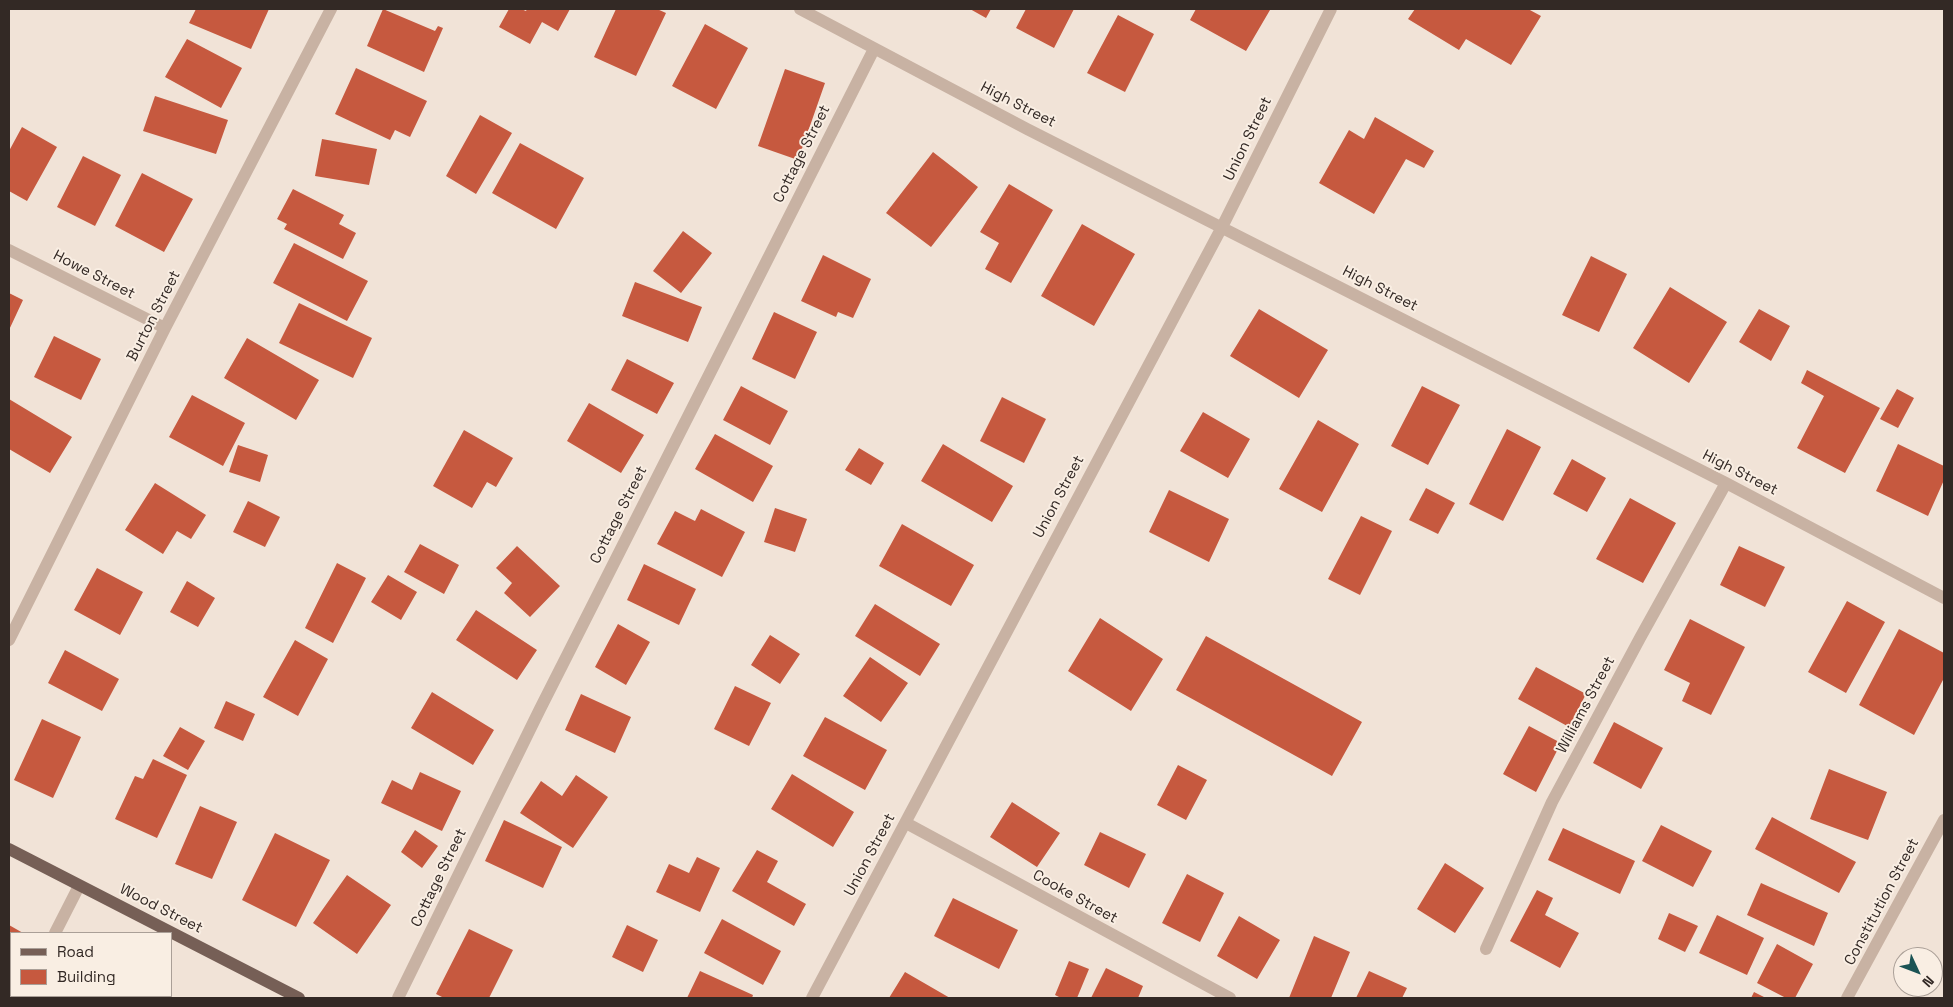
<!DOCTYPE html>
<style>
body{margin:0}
#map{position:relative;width:1953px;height:1007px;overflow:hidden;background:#f1e3d7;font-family:"Space Grotesk",sans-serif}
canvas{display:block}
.frame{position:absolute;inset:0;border:10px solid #332925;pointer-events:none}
.legend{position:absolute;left:10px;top:932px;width:162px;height:65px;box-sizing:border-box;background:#f9eee3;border:1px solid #aa9f97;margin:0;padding:6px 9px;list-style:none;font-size:15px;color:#332925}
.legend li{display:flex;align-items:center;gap:10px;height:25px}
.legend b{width:25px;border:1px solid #aa9f97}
.north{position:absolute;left:1893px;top:947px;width:50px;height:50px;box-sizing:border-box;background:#f9eee3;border:1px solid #aa9f97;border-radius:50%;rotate:133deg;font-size:14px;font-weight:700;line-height:20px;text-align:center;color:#332925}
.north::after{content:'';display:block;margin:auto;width:18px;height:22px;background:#1b5354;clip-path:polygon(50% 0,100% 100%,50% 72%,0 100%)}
</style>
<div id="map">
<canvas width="1953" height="1007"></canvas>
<div class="frame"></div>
<ul class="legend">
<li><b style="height:6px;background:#765f56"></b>Road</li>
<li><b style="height:14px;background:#c6593f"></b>Building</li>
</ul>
<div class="north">N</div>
</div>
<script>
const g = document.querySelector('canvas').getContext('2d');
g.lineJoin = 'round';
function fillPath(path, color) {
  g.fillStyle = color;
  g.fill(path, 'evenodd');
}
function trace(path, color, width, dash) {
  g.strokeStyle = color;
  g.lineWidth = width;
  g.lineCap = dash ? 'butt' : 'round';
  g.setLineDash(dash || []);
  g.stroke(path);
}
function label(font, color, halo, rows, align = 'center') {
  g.font = font + ' "Space Grotesk",sans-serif';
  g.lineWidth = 4;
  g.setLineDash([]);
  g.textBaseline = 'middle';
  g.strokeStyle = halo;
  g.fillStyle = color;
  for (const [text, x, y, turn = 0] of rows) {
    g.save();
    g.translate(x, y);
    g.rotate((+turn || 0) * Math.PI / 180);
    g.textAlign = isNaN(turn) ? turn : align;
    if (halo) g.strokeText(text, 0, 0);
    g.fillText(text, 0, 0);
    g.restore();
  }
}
fillPath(new Path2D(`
 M196 9H269L251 49 189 23Z
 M383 9 435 31 438 26 443 28 424 72 367 46Z
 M509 9H521L526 11 527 9H570L558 31 542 22 530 44 499 27Z
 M616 9H657L666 13 636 76 594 57Z
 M970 9H991L986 18Z
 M1026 9H1074L1054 48 1016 28Z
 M1196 9H1267L1270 10 1246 51 1190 20Z
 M1415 9H1528L1541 16 1511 65 1466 39 1459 50 1408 19Z
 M1118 15 1154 34 1125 92 1087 73Z
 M705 24 748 48 716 109 672 86Z
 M187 39 242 68 221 108 165 77Z
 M356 68 427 101 410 137 395 130 390 140 335 114Z
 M785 69 825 83 798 160 758 146Z
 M155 96 228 120 216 154 143 131Z
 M480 115 512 133 476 194 446 176Z
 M1375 117 1434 151 1424 168 1406 159 1374 214 1319 183 1349 130 1364 139Z
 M22 127 57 147 27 201 9 191V151Z
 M322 139 377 149 369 185 315 176Z
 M520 143 584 178 556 229 492 193Z
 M933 152 978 187 931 247 886 213Z
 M83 156 121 175 95 226 57 207Z
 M142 173 193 199 164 252 115 226Z
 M1009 184 1053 210 1011 283 985 269 999 243 980 232Z
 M293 189 344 215 339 224 356 233 343 259 284 229 287 224 277 219Z
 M1082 224 1135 254 1094 326 1041 296Z
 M683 231 712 253 681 293 653 271Z
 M294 243 368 281 347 321 273 283Z
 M823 255 871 279 853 318 838 312 836 317 801 301Z
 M1591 256 1627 274 1599 332 1562 315Z
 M635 282 702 307 688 342 622 316Z
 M1670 287 1727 322 1689 383 1633 348Z
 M9 293 23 300 9 330Z
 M299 303 372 338 353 378 279 343Z
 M1259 309 1328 350 1299 398 1230 356Z
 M1759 309 1790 326 1771 361 1739 342Z
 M774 312 817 332 795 379 752 359Z
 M54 336 101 359 81 400 34 377Z
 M247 338 319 380 296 420 224 378Z
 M627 359 674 383 657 414 611 390Z
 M1807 370 1880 408 1845 473 1797 448 1824 396 1801 383Z
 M741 386 788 411 770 445 723 420Z
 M1422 386 1460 405 1428 465 1391 446Z
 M1897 389 1914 398 1898 428 1880 419Z
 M192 395 245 423 223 466 169 437Z
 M1002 397 1046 419 1024 463 980 441Z
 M9 399 72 437 50 473 9 449Z
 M589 403 644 435 621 473 567 441Z
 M1203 412 1250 439 1228 478 1180 451Z
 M1318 420 1359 444 1322 512 1279 489Z
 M1507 429 1541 447 1503 521 1469 504Z
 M464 430 513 458 496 487 487 482 472 508 433 486Z
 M715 434 773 466 753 502 695 469Z
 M943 444 1013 486 992 522 921 481Z
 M1898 444 1944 466V480L1928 516 1876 491Z
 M238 445 268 455 260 482 229 472Z
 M859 448 884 463 871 485 845 470Z
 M1572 459 1606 478 1587 512 1553 494Z
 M155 483 206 515 191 539 177 531 163 554 125 530Z
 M1426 488 1455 503 1438 534 1409 520Z
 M1169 490 1229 519 1209 562 1149 532Z
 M1630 498 1676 523 1643 583 1596 559Z
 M248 501 280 517 265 547 233 532Z
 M775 508 807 519 795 552 764 542Z
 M701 509 745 532 722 577 657 544 675 511 695 521Z
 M1361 516 1392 531 1360 595 1328 579Z
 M902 524 974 565 951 606 879 566Z
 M420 544 459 565 444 594 404 572Z
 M517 546 560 586 530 617 504 593 512 583 496 568Z
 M1739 546 1785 567 1765 607 1720 585Z
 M337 563 366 578 333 643 305 628Z
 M644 564 696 589 679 625 627 600Z
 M97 568 143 592 120 635 74 610Z
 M388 575 417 592 401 620 371 602Z
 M187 581 215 598 198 627 170 612Z
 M1847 601 1885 622 1846 693 1808 672Z
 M875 604 940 644 920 676 855 636Z
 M476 610 537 650 517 680 456 640Z
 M1100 618 1163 659 1131 711 1068 671Z
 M1690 619 1745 647 1711 715 1682 701 1690 683 1664 670Z
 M618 624 650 642 626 685 595 667Z
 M1899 629 1944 653V678L1914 735 1859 705Z
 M770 635 800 654 780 684 751 665Z
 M1206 636 1362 722 1332 776 1176 690Z
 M295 640 328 659 298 716 263 697Z
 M65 650 119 679 102 711 48 683Z
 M870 657 908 683 881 722 843 696Z
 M1536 667 1586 694 1569 727 1518 699Z
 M735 686 771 703 749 746 714 729Z
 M432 692 494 730 473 765 411 728Z
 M581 694 631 717 615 753 565 730Z
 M226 701 255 714 243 741 214 728Z
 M825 717 887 750 865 790 803 756Z
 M42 719 81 737 53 798 14 780Z
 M1614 722 1663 748 1641 789 1593 763Z
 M1529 726 1561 743 1536 792 1503 774Z
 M180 727 205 741 188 770 163 756Z
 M153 759 187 775 157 838 115 819 135 776 143 779Z
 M1178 765 1207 780 1186 820 1157 805Z
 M1829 769 1887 792 1868 840 1810 819Z
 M420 772 461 791 442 831 381 803 392 780 412 790Z
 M792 774 854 812 833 847 771 809Z
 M576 775 608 797 573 848 520 813 541 781 562 796Z
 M1012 802 1060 833 1037 867 990 837Z
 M200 806 237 822 212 879 175 864Z
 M1772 817 1856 862 1839 893 1755 849Z
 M504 820 562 847 543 888 485 861Z
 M1661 825 1712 851 1693 887 1642 861Z
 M1563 828 1635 861 1620 894 1548 860Z
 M415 830 438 846 422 868 401 852Z
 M1100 832 1146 854 1129 888 1084 865Z
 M275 833 330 860 296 927 242 900Z
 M757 850 778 861 767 882 806 904 794 926 732 891Z
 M697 857 720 868 700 912 656 892 669 864 689 873Z
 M1445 863 1484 888 1455 933 1417 909Z
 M1187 874 1224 893 1200 942 1162 923Z
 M347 875 391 905 357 954 313 923Z
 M1761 883 1828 913 1814 946 1747 915Z
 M1537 890 1553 898 1545 915 1579 933 1560 968 1510 941Z
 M953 898 1018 930 999 969 934 936Z
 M1669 913 1698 926 1685 952 1658 939Z
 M1717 915 1764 938 1747 975 1699 953Z
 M1239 916 1280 940 1257 979 1217 956Z
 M722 919 781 951 763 985 704 953Z
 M9 925 23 933H11V968L9 972Z
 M627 925 658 940 643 972 612 957Z
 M469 929 513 950 489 998H444L436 994Z
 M1314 936 1350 952 1331 998H1289Z
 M1777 944 1813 964 1795 998H1786L1757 983Z
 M1069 961 1089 969 1077 998H1061L1055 995Z
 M1106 968 1143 986 1138 998H1091Z
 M700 971 753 995 752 998H687Z
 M1369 971 1407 988 1402 998H1356Z
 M905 972 950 998H889Z
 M1754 992 1766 998H1751Z
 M57 996H113L112 998H56Z
 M145 996H170L174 998H144Z`), '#c6593f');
trace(new Path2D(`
 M800 9 1027 129 1726 483 1944 598
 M9 250 165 328
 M9 640 165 328 331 9
 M906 823 1230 998
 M55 933 79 886
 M1486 949 1552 802 1640 638 1726 483
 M21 998 23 996
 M398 998 540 709 874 49
 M812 998 1222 227 1331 9
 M1847 998 1944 820`), '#c8b2a3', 12);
trace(new Path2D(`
 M9 849 299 998`), '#765f56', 12);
label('15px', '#332925', '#f9eee3', [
 ["High Street",1018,105,27],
 ["Union Street",1248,139,-64],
 ["Cottage Street",802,154,-63],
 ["Howe Street",94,275,27],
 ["High Street",1380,289,27],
 ["Burton Street",154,316,-63],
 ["High Street",1740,473,27],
 ["Union Street",1059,497,-62],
 ["Cottage Street",619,515,-63],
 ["Williams Street",1586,705,-62],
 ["Union Street",870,855,-62],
 ["Cottage Street",439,878,-64],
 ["Cooke Street",1075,897,29],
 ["Constitution Street",1882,902,-62],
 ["Wood Street",161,909,27]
]);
</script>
